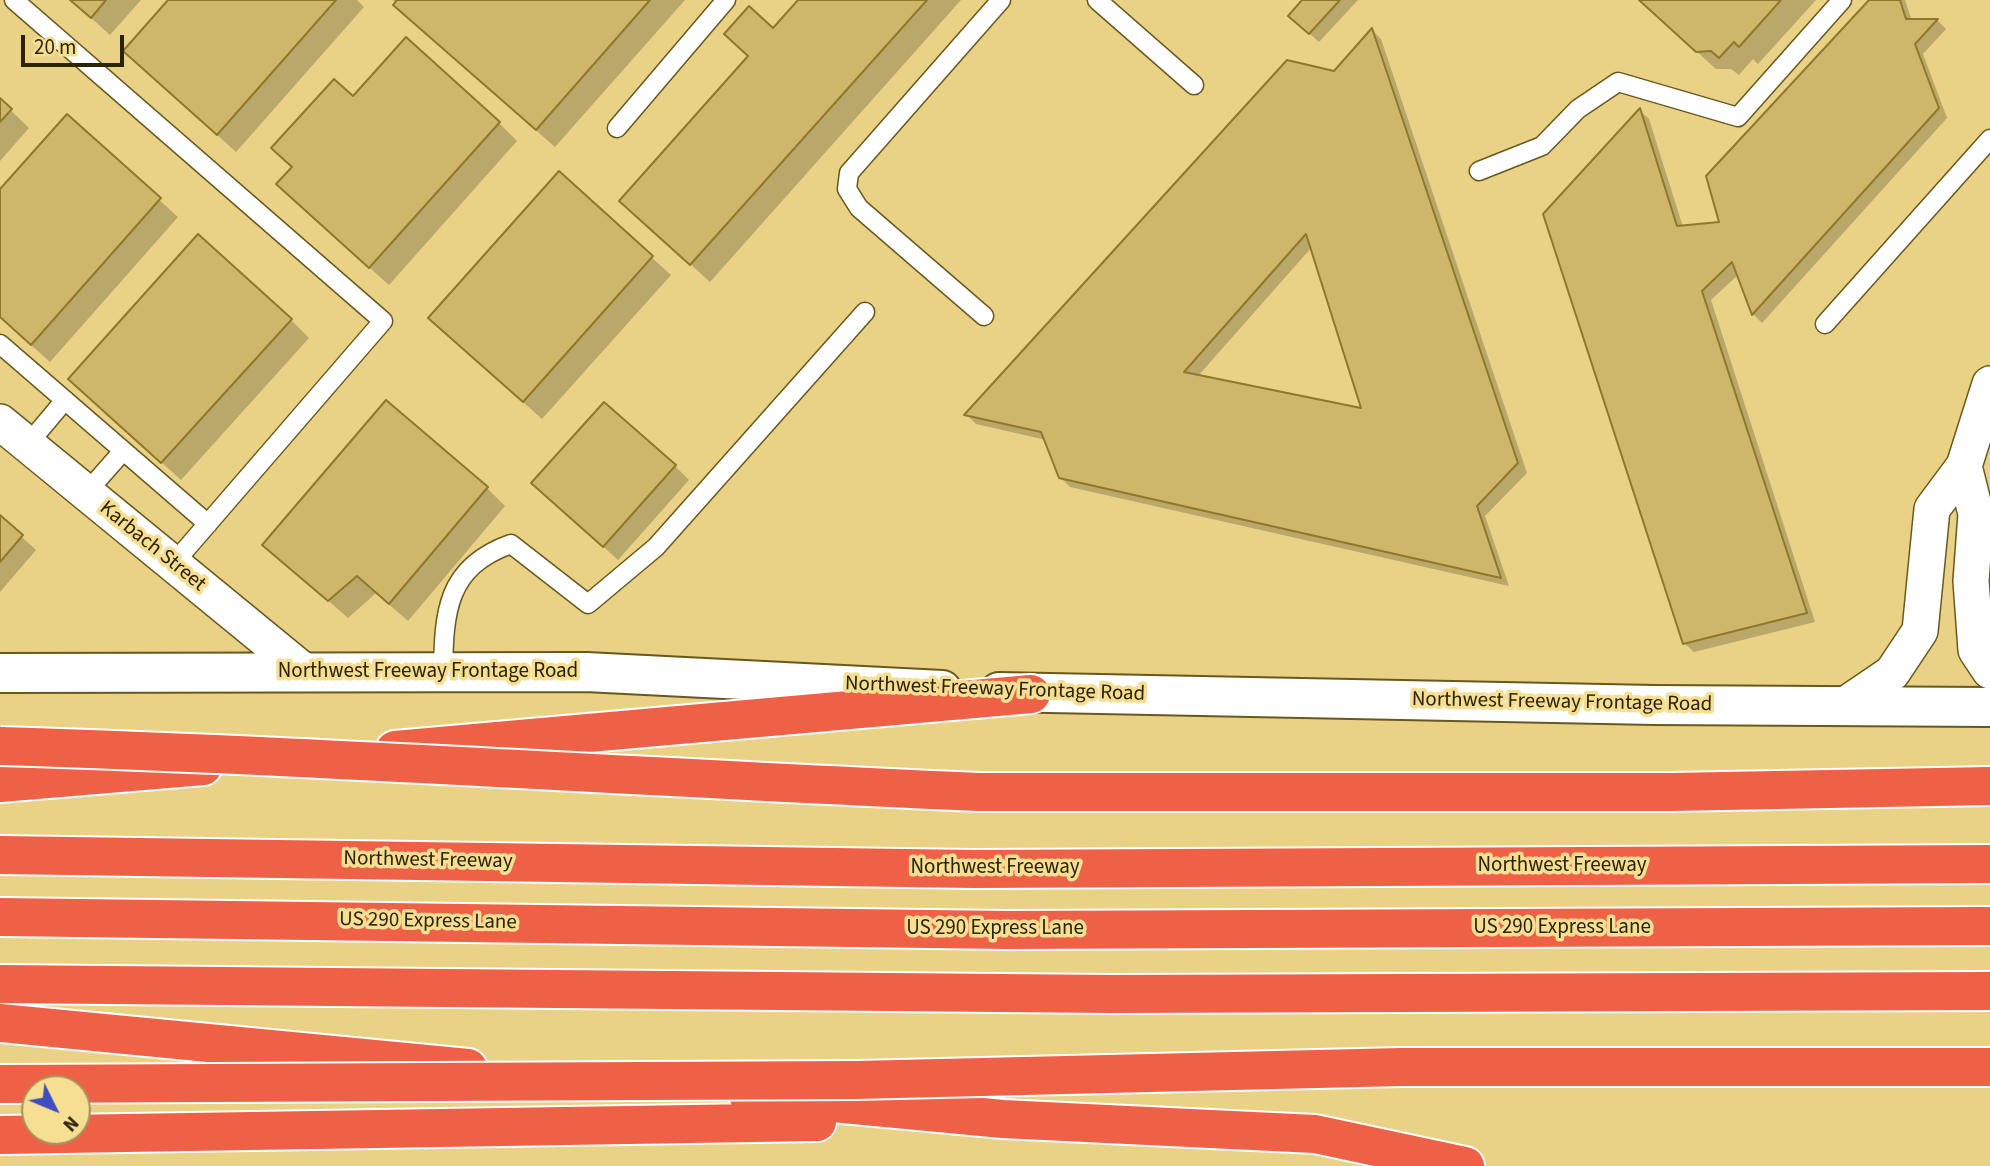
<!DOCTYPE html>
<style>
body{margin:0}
#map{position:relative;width:1990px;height:1166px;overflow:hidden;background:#e9d185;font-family:"Source Sans 3",sans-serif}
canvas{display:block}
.north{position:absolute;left:21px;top:1075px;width:70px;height:70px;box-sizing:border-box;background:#f6de92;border:2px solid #a59359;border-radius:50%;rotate:133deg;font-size:19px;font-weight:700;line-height:28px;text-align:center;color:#2c2303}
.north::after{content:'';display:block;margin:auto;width:24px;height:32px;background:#3f4dc1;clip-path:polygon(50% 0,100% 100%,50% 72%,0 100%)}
.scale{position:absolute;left:21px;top:35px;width:103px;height:32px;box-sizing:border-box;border:4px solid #2c2303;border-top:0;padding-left:9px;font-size:21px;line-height:24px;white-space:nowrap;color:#2c2303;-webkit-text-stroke:5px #f6de92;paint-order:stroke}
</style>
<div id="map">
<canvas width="1990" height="1166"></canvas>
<div class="north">N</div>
<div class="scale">20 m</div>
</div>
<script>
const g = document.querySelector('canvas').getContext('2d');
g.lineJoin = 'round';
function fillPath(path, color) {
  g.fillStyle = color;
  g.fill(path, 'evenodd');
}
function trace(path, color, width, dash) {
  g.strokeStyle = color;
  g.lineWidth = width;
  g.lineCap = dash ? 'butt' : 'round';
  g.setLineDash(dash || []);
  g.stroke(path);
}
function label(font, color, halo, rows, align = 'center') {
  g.font = font + ' "Source Sans 3",sans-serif';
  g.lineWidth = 7;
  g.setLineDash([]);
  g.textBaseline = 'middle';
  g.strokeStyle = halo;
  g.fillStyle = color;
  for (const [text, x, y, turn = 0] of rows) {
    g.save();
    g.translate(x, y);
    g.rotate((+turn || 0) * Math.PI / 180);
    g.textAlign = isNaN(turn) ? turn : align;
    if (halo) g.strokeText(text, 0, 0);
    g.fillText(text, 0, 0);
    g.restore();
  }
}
fillPath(new Path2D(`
 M71 0H141L110 35Z
 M170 0H357L364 7 236 152 125 51Z
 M393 0H685L555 147 413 23Z
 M800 0H961L710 282 621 201Z
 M1305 0H1358L1319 42 1300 25Z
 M1640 0H1816L1758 64 1753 59 1739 75 1731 69H1716Z
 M1871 0H1905L1912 21H1938L1946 29 1923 54 1947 118 1762 323 1753 314 1739 274 1711 300 1815 622 1694 652 1684 643 1640 111 1649 119 1683 227 1721 224Z
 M1372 30 1381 39 1527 473 1485 516 1509 586 1070 487 1060 477 1046 440 976 424 967 415 1334 73ZM1312 247 1363 410 1198 376Z
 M353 98 499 123 517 141 389 285 297 203 293 168Z
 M0 100 29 128 0 161Z
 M67 116 178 217 50 362 0 317V192Z
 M559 174 671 275 542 419 449 336Z
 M291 320 309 338 181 480 89 397Z
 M675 466 689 480 618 560 548 497Z
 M487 488 505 506 408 621 376 593 348 618 265 545Z
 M0 517 36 550 0 592Z`), '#0003');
const building = new Path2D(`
 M70 0H106L91 18Z
 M168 0H336L217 135 123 51Z
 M397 0H650L536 130 393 5Z
 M798 0H927L690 265 619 201 748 56 724 34 749 6 773 28Z
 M1302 0H1340L1309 34 1288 16Z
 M1639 0H1781L1739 47 1734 42 1719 58 1711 51 1696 52Z
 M1869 0H1900L1906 19H1938L1915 44 1939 108 1752 315 1732 262 1702 291 1807 613 1683 644 1543 214 1640 108 1677 226 1719 222 1706 176Z
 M1372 28 1518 463 1477 506 1501 578 1059 478 1041 432 964 415 1287 60 1334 71ZM1306 234 1361 408 1184 372Z
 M406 37 500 122 369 268 276 184 292 167 271 148 334 79 353 96Z
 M0 98 12 109 0 122Z
 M67 114 161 198 31 345 0 317V189Z
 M559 171 653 256 523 402 428 318Z
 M198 234 292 319 161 463 68 379Z
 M386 400 488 487 389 604 357 576 328 601 262 545Z
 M604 402 676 465 603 547 531 483Z
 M0 515 23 535 0 562Z`);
fillPath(building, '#ceb66b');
trace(building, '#8f782b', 2);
const lane = new Path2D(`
 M14 0 383 321 173 564
 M1097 0 1194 85
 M617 128 726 0
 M1479 171 1542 146 1578 109 1618 82 1738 117 1842 0
 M984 316 859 208 847 189 849 173 1001 0
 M1825 324 1990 139
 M0 344 208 524
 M28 444 65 400
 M86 493 123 451
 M443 673C444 612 446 567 511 544L588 604 656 547 865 312`);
const street = new Path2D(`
 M0 422 305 672
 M1964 466 1976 514 1971 581 1976 650 1990 671
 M1842 707 1892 673 1920 631 1932 509 1964 466 1990 384`);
const secondary = new Path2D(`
 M0 673 586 672 942 690
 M999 692 1654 705 1990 707`);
const highway = new Path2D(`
 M395 750 1031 694
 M0 783 203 766
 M979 792H1670L1990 786
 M0 855 974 869 1990 864
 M0 917 1007 930 1990 926
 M0 984 1112 994 1990 991
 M0 1023 468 1068
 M1401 1067H1990
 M748 1095 1003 1119 1315 1134 1465 1166
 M0 1135 817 1122`);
trace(lane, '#69581e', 21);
trace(street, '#69581e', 38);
trace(secondary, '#69581e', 42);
trace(highway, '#fff', 42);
trace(lane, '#fff', 18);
trace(street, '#fff', 35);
trace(secondary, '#fff', 38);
trace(highway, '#ef6147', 38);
const highwayBridge = new Path2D(`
 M0 746C327 756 653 778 979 792
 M0 1084 856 1080 1401 1067`);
trace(highwayBridge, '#fff', 42, []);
trace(highwayBridge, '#ef6147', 38);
label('21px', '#2c2303', '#f6de92', [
 ["Karbach Street",152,547,39],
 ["Northwest Freeway Frontage Road",428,672],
 ["Northwest Freeway Frontage Road",995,690,2],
 ["Northwest Freeway Frontage Road",1562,703,1],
 ["Northwest Freeway",428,861,1],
 ["Northwest Freeway",1562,866],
 ["Northwest Freeway",995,868],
 ["US 290 Express Lane",428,922,1],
 ["US 290 Express Lane",1562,928],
 ["US 290 Express Lane",995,929]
]);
</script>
